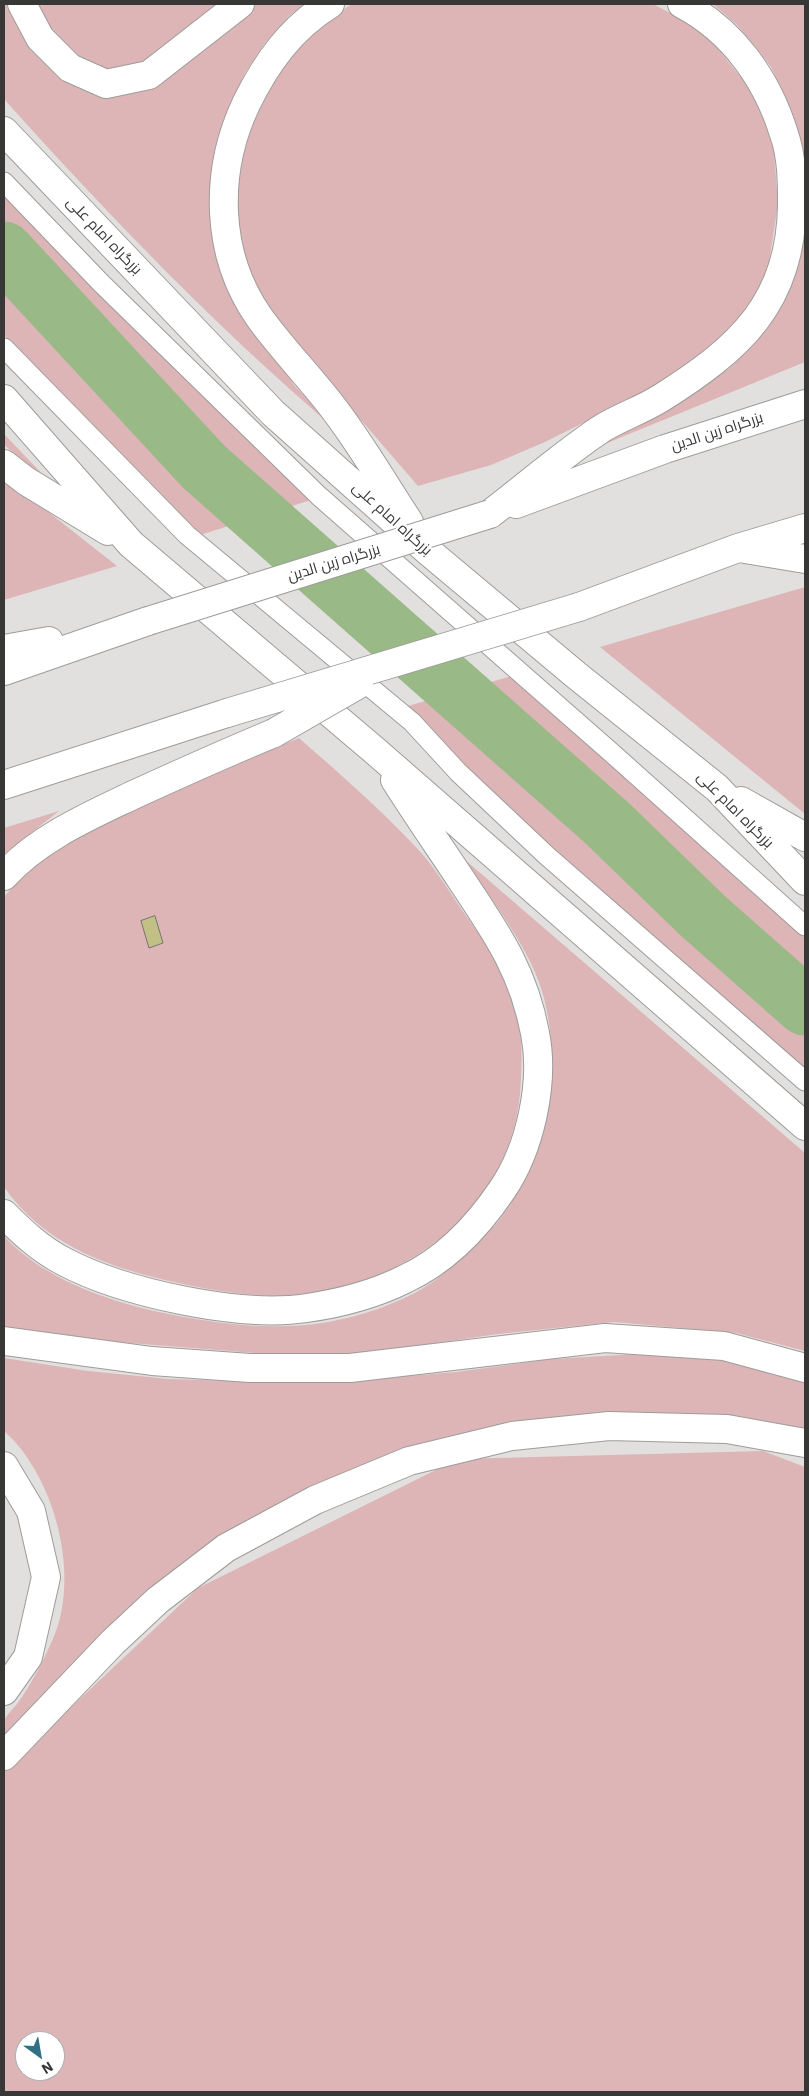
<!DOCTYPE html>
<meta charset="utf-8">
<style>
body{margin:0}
#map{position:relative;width:809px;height:2096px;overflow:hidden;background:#e2e0de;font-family:"IBM Plex Sans",sans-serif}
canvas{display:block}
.frame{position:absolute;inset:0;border:5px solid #373736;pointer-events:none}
.north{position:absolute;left:15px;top:2031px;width:50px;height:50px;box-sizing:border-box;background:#fff;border:1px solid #afafaf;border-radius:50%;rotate:148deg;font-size:14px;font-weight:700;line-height:20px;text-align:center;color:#373736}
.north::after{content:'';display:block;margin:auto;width:18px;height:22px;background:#306f84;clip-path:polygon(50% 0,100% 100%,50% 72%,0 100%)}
</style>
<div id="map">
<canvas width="809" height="2096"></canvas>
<div class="frame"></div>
<div class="north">N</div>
</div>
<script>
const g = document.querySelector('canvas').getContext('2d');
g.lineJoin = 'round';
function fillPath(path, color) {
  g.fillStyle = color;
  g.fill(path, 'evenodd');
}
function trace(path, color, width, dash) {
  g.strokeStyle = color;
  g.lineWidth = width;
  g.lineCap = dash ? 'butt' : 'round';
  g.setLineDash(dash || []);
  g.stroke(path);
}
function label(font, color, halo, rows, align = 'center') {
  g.font = font + ' "IBM Plex Sans",Cairo,sans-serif';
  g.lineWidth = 4.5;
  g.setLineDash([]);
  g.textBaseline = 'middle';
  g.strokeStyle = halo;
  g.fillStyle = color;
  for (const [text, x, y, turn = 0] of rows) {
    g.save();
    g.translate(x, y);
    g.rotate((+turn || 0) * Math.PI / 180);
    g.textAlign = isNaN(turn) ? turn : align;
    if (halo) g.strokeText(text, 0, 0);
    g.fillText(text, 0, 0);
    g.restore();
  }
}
fillPath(new Path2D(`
 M4 4H304L289 16 265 43 245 73 224 119 214 164 227 284 294 385 339 432C219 330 109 216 4 99Z
 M352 4H653L682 19 709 38 757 97 774 152 778 204 768 269 756 296 744 313 712 349 647 391 545 442 491 465 418 486 265 309 242 252 238 225V158L263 91 309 32Z
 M713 4H805V362L595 448 617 434 677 405 730 368 752 344 805 203V174L794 121 782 90 771 67 755 46 737 25Z
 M4 190 311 500 197 536 4 335Z
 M4 434 48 480 4 445Z
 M4 477 117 566 4 600Z
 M805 587V814L600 647Z
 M522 673 805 934V1071L490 794 408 706Z
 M299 738C339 773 379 808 415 846 435 867 450 893 467 917 482 939 500 961 510 986 523 1021 523 1058 520 1094 510 1201 419 1276 317 1293 268 1301 213 1291 165 1280 101 1265 43 1242 4 1187V897C46 844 132 809 194 783 229 767 264 752 299 738Z
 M59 811 8 851 4 854V828Z
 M464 859 805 1153V1351L736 1333 614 1322 498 1334 367 1353 302 1355 268 1354 117 1342 4 1329V1236C42 1278 105 1300 159 1312 211 1323 263 1330 315 1324 355 1319 411 1301 442 1275 452 1267 460 1257 470 1249 480 1239 492 1230 500 1219 548 1157 563 1073 544 998 533 952 490 898 464 859Z
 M654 1353 712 1356 805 1378V1429C741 1413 671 1413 606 1414L302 1495 4 1745C4 1738 3 1729 4 1722 5 1716 13 1709 17 1704 31 1685 42 1663 52 1641 82 1578 55 1476 4 1431V1358L88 1371 169 1379 299 1383 349 1381 456 1372 552 1359Z
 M763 1451 805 1467V2092H4V1770L198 1588 458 1459ZM25 2041H55V2071H25Z`), '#ddb5b6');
trace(new Path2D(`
 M4 251 204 467 607 823 703 916 805 1006`), '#99b987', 59);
const building = new Path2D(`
 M155 916 163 943 149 948 141 921Z`);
fillPath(building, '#c3c085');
trace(building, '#757572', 1);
const service = new Path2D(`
 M4 182 101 283 319 496 613 754 805 926
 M4 348 187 535 412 722 458 772 546 855 805 1081`);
const trunk = new Path2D(`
 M22 4 40 38 70 68 106 84 149 75 240 4
 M330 4C291 28 266 63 246 104 214 172 215 254 259 317 284 352 315 382 340 417 365 451 386 487 409 522
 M4 131 273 413 429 552 576 675 717 788 805 881
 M4 399 131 544 374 750 805 1126
 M4 464 26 481 108 531
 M516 504 665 449 805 404
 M490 514C527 486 562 455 601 429 620 417 642 410 661 398 739 349 791 303 792 205 792 181 792 157 784 134 767 79 733 31 682 4
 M745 549 805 559
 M579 607 738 548 805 528
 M4 649 49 641
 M4 671 148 621
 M4 785 227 713
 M741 801 805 837
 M4 876C37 839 87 817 131 796 179 774 226 753 274 733
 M4 1214C22 1232 40 1249 63 1261 123 1293 240 1318 307 1308 341 1303 375 1294 405 1279 446 1260 477 1227 502 1190 530 1149 545 1083 535 1033 523 969 495 931 460 878 438 845 416 813 395 780
 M4 1341 152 1361 250 1368H350L605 1338 724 1346 805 1368
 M4 1466 31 1511 46 1577 28 1657 4 1691
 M4 1756 113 1642 158 1600 226 1548 315 1500 409 1461 512 1436 609 1426 727 1429 805 1443`);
trace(service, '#9e9c9a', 21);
trace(trunk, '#9e9c9a', 30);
trace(service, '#fff', 19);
trace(trunk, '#fff', 28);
const trunkBridge = new Path2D(`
 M148 621 490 514
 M227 713 579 607
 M274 733 359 684`);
trace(trunkBridge, '#9e9c9a', 30, []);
trace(trunkBridge, '#fff', 28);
label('15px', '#373736', '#fff', [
 ["بزرگراه امام علی",104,236,46],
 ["بزرگراه زین الدین",717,432,-18],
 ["بزرگراه امام علی",392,519,42],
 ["بزرگراه زین الدین",334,563,-17],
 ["بزرگراه امام علی",735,810,45]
]);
</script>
